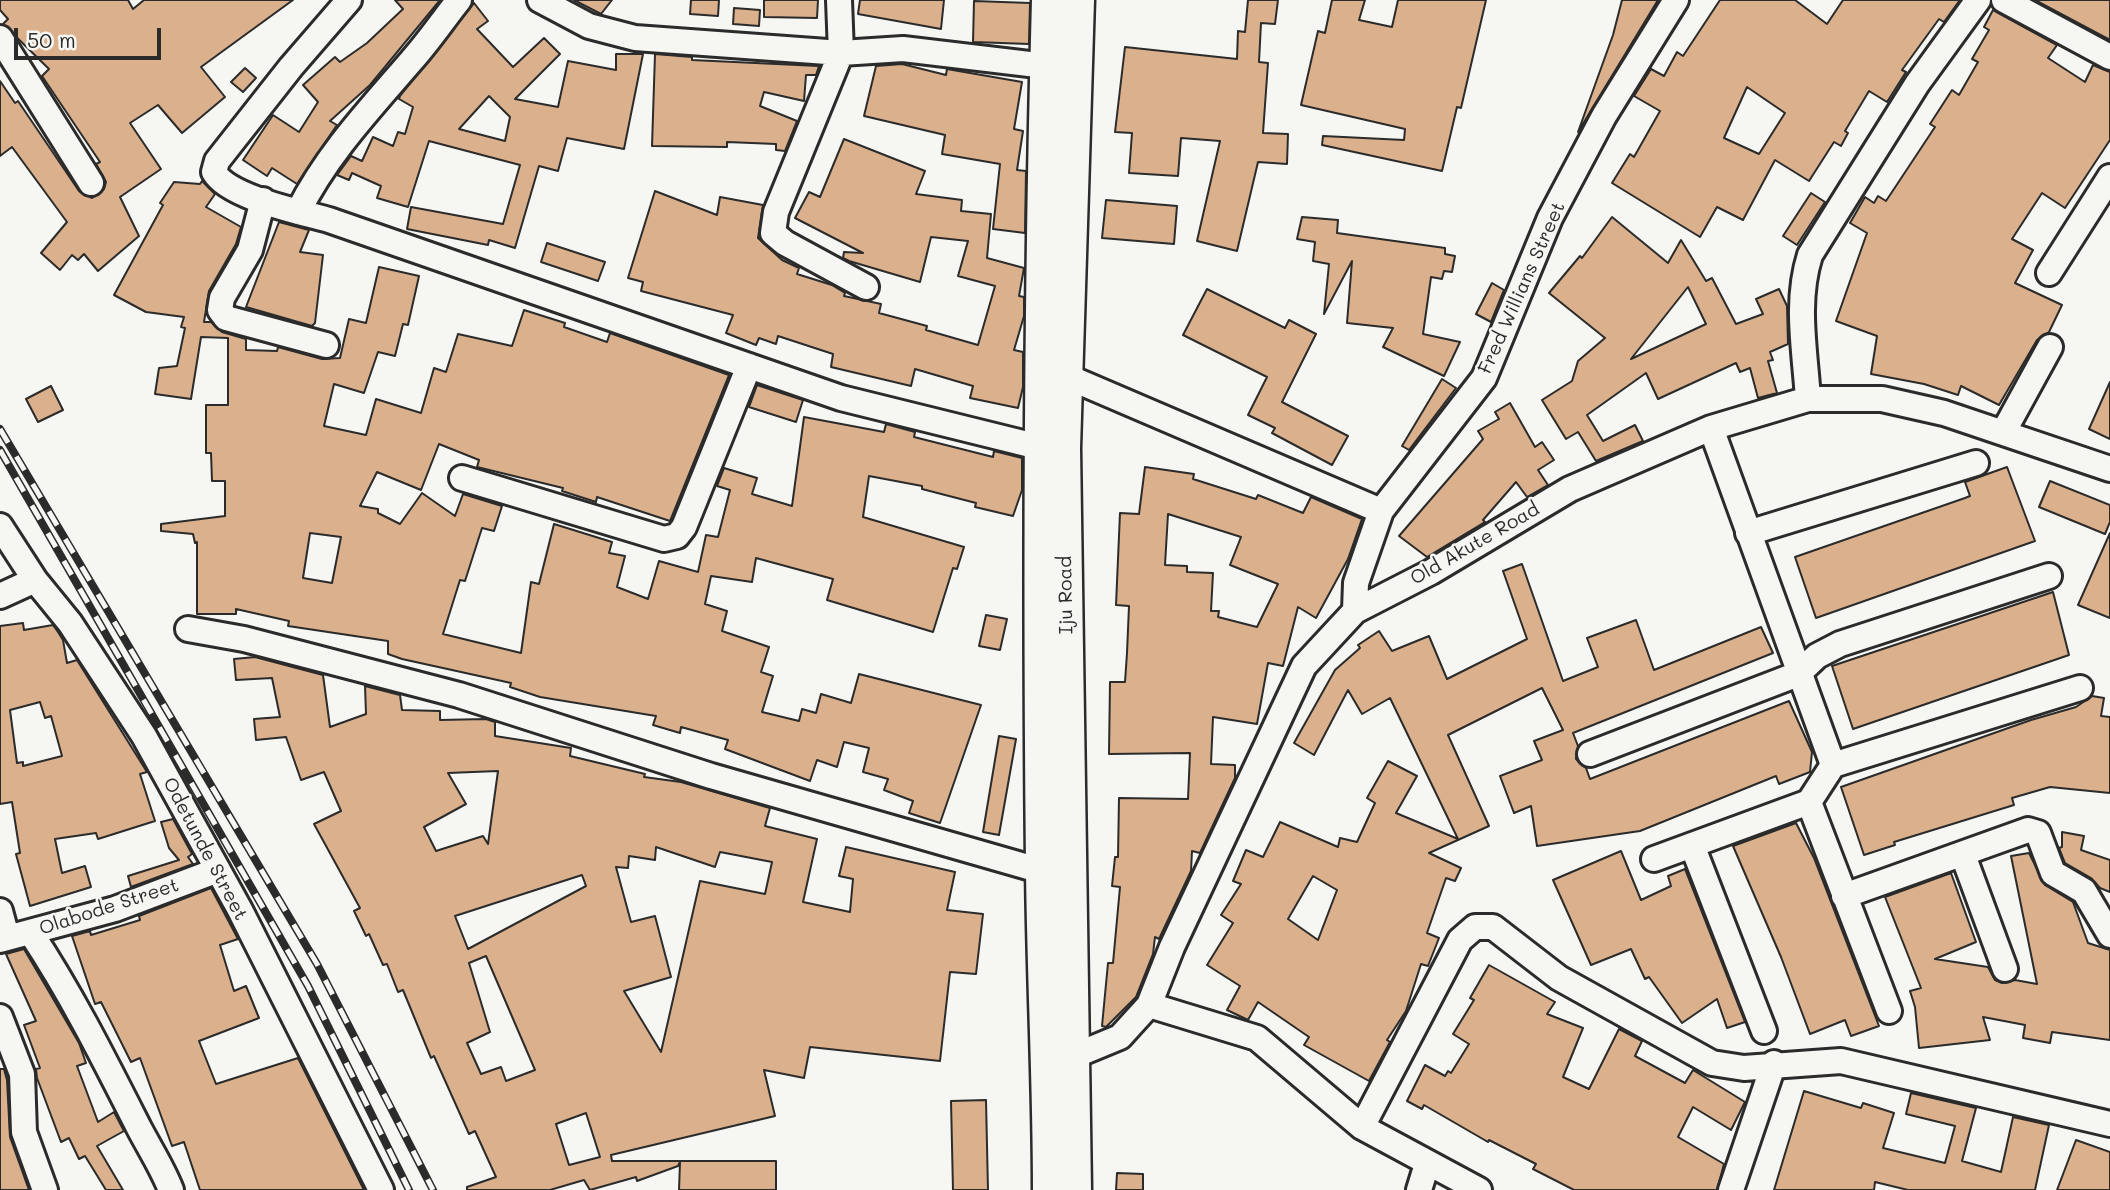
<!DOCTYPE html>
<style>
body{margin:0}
#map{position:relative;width:2110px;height:1190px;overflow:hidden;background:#f6f6f2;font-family:Mali,sans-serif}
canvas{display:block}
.scale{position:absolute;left:14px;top:28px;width:147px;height:32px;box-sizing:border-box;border:4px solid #2b2b2b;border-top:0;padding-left:9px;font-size:21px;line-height:24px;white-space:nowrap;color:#2b2b2b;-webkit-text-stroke:5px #f6f6f2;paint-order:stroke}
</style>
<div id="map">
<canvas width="2110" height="1190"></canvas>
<div class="scale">50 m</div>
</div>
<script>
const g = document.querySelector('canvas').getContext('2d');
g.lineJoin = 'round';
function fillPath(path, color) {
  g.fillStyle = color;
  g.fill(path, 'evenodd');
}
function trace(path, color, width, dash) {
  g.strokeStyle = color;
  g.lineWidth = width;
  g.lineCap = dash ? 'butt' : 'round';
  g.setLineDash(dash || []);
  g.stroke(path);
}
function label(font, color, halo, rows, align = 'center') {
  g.font = font + ' Mali,sans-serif';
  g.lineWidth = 5;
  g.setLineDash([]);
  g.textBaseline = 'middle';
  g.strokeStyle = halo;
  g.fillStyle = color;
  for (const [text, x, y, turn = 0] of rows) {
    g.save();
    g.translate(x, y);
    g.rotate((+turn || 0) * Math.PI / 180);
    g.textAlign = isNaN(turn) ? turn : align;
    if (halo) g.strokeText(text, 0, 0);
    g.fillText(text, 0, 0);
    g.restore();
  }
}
const building = new Path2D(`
 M0 0H128L133 9 144 0H293L201 67 225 97 182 133 158 105 130 123 161 169 120 197 139 236 98 271 84 254 78 260 72 255 60 270 41 253 67 222 12 147 0 156V81L15 103 18 101 79 191 92 198 104 189 106 182 96 164 100 162 42 76 49 69 3 24 8 19 0 10Z
 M395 0H440L370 85 330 121 337 125 297 184 272 168 267 176 243 160 273 115 299 132 318 102 303 85 335 57 340 62 367 43 403 9Z
 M574 0H612L601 14Z
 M691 0H719L718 16 690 14Z
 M764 0H818L817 18 764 17Z
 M860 0H944L941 29 858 14Z
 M1248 0H1278L1275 24 1261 23 1259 62 1268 63 1263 133 1288 134 1287 164 1258 162 1237 251 1197 241 1220 141 1181 138 1178 176 1129 173 1132 133 1115 132 1125 47 1237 59 1238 31 1245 32Z
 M1332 0H1365L1359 20 1392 27 1398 0H1486L1461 108 1457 107 1442 171 1322 145 1323 136 1404 140 1405 129 1301 105 1318 31 1325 33Z
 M1622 0H1658L1578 132 1613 35Z
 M1720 0H1795L1827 24 1843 0H1960L1944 22 1939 19 1902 70 1906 72 1887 102 1869 91 1845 131 1848 133 1841 146 1834 142 1809 181 1775 160 1743 220 1717 207 1700 237 1612 183 1630 154 1634 157 1660 111 1634 96 1651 69 1664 76 1677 52 1683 56ZM1747 87 1785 113 1759 154 1724 138Z
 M2035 0H2110V40Z
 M974 1 1030 3 1029 44 973 42Z
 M474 3 488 21 477 29 513 67 544 38 560 54 515 99 558 107 568 61 616 70V54H643L624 149 567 138 558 171 539 166 515 248 489 240 488 245 407 229 411 207 503 224 520 165 429 141 408 207 377 198 381 186 352 173 349 180 337 175 351 156 362 161 373 137 393 146 398 132 405 134 413 107 399 99 400 96ZM489 96 510 117 505 141 459 129Z
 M734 8 760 10 759 26 733 24Z
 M1993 10 2057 45 2048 58 2085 82 2093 65 2110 72V140L2065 208 2042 193 2012 239 2033 250 2015 283 2062 305 2049 332 2037 340 1999 405 1961 386 1958 395 1924 384 1871 374 1877 336 1836 321 1867 233 1850 223 1865 197 1874 203 1878 196 1886 201 1935 127 1930 124 1952 90 1959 95 1978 62 1972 59 1989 30 1984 27Z
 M655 54 692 57V60L819 66 816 75H806L804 101 764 92 760 106 797 121 785 151 776 150V144L727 142V147L652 146Z
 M902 64 946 75 947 69 1022 82 1014 129 1023 131 1017 170 1026 171 1025 233 993 229 1000 164 942 154 945 135 864 116 876 66Z
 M245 68 256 78 243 92 231 82Z
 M844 139 925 171 916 194 962 200 961 211 991 214 987 258 1024 268 1019 296 1024 297V316L1014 350 1023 352V387L1018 408 970 398 973 386 915 369 911 386 831 367 833 354 778 336 776 344 759 338 756 345 726 333 733 315 641 291 643 282 628 278 655 191 717 215 720 197 763 205 758 238 782 260 799 268 797 274 832 285 845 293 844 296 881 304 879 313 927 326 926 330 978 345 995 286 958 276 968 241 931 237 920 282 849 261 843 258 844 252 863 253 795 218 809 192 820 197Z
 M202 181 215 194 206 207 241 227 236 244 209 291 204 322H211L222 332 246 339V350L277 351 278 347 322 359 340 358 349 319 366 323 379 267 419 276 408 325 403 324 395 356 378 352 364 393 334 384 324 426 366 435 376 399 421 413 434 368 446 372 458 334 512 346 524 310 565 323 564 327 607 342 610 333 729 375 670 521 597 497 596 502 562 491 563 488 477 467 479 460 439 444 421 490 377 472 360 506 378 509V513L400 524 422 493 455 516 463 494 502 506 494 531 482 528 465 581 460 580 443 634 521 653 531 582 539 584 554 524 612 542 609 553 625 556 617 587 648 599 659 561 698 572 706 535 718 537 730 490 717 486 724 468 757 478 752 494 792 506 804 417 884 432 886 424 915 432 914 437 993 457 994 451 1022 458V490L1013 516 975 507 976 503 922 489V486L869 476 863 517 964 547 957 569 953 568 933 632 827 600 833 579 756 558 752 582 711 576 705 604 727 611 722 631 769 647 761 672 773 676 762 712 799 721 802 709 816 713 821 694 851 703 859 674 981 705 940 823 909 813 913 801 884 790 888 779 863 772 869 748 844 742 837 767 817 760 810 781 725 749 728 740 681 727 680 733 653 725 656 716 540 697 510 687 511 683 402 659 388 654V641L288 626 289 621 236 609V614H197V542L195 543 193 534 161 531V524L225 516V481H212L211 453H206V405H228V338L201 337 191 399 155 394 159 368 177 366 185 328 181 327 184 317 146 312 114 295 163 205 160 203 174 182 200 184ZM310 533 341 537 332 583 303 578Z
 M1811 193 1825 202 1797 245 1783 236Z
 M1106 200 1177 206 1174 244 1102 238Z
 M1302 217 1338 220 1337 233 1445 248V254L1455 256 1452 272 1444 271 1442 279 1431 277 1423 334 1460 342 1444 376 1383 347 1393 328 1347 323 1352 261 1324 314 1329 264 1313 261 1315 242 1297 239Z
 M1612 217 1668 263 1681 240 1706 281 1712 278 1736 324 1763 314 1756 299 1779 289 1787 306 1788 344 1770 352 1773 360 1768 361 1777 393 1758 398 1750 368 1740 372 1736 363 1658 399 1646 373 1587 415 1603 441 1635 425 1643 441 1596 461 1578 432 1566 439 1542 400 1572 381 1578 361 1605 338 1549 293 1580 256 1582 258ZM1688 287 1706 324 1631 359Z
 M279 222 309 230 300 252 323 255 315 323 312 326 246 307Z
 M547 243 605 262 598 281 541 262Z
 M1492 283 1504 290 1491 322 1476 314Z
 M1207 289 1285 328 1289 320 1316 334 1282 402 1348 436 1332 465 1272 433 1275 428 1248 415 1267 377 1183 335Z
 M1442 379 1456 388 1409 450 1402 446Z
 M2110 382V439L2089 429Z
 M757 385 803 400 796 422 749 407Z
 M51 386 63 410 38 422 26 399Z
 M1510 403 1535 447 1542 442 1554 460 1538 470 1548 485 1527 497 1516 482 1483 520 1485 522 1427 557 1399 536 1483 439 1478 431 1499 419 1495 412Z
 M1145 467 1194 474 1193 479 1256 499 1258 495 1303 513 1311 497 1362 519 1348 559 1316 618 1298 607 1283 666 1268 663 1257 724 1213 717 1211 764 1235 765V778L1200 853 1192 851 1191 871 1159 939 1155 937 1153 954 1136 997 1106 1027 1102 1026 1108 963H1113L1120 887 1112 886 1115 857H1118L1119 798 1188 799 1190 753 1109 754 1110 682H1125L1127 653 1129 606 1116 605 1120 513 1139 514ZM1168 514 1241 537 1230 565 1278 584 1257 627 1218 617 1219 611H1211L1213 573 1187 572V566L1165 565Z
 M2007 467 2035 541 1816 618 1795 557 1965 498 1970 496 1965 482Z
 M2050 481 2110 505V522L2105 534 2039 507Z
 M2110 533V618L2078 605Z
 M1522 564 1563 681 1598 667 1587 638 1636 620 1654 670 1761 627 1773 653 1573 733 1578 746 1576 759 1586 768 1590 779 1789 701 1812 752 1810 772 1779 784 1776 776 1640 831 1537 846 1531 806 1514 813 1500 776 1542 760 1534 741 1563 730 1542 688 1448 735 1489 826 1429 853 1461 868 1455 881 1446 878 1427 933 1439 938 1428 966 1421 964 1406 1011 1387 1040 1390 1042 1369 1081 1304 1045 1309 1037 1258 1002 1248 1020 1227 1010 1240 986 1207 965 1233 923 1221 915 1241 884 1233 881 1246 850 1263 857 1280 822 1338 847 1340 838 1357 842 1375 803 1367 798 1388 761 1417 776 1396 813 1458 839 1390 698 1362 714 1348 690 1314 755 1294 743 1335 670 1360 648 1358 645 1379 631 1392 651 1429 636 1447 679 1527 639 1503 571ZM1313 876 1337 890 1318 940 1288 919Z
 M2053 592 2069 655 1853 729 1832 666Z
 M986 615 1007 619 1000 650 979 646Z
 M23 623 24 630 53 625 58 632 63 640 67 663 77 660 147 772 140 774 155 821 98 839 96 833 55 839 62 873 85 866 91 887 30 906 16 854 20 853 12 802 0 804V626ZM40 702 45 718 51 716 62 756 23 766V762L17 763 10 710Z
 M255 657 323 675 330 727 366 714 365 686 400 695 402 710 440 711V720L486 719 495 722V736L571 748 570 756 645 774 644 777 681 782 770 808 765 826 817 839 803 902 850 912 853 879 839 876 846 847 955 872 947 910 983 914 976 974 950 972 940 1061 810 1047 804 1078 764 1070 775 1116 611 1155 612 1161H776V1190H679L680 1162 678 1166 637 1181 636 1177 590 1190 584 1180 550 1190H467V1187L496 1177 475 1131 469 1134 434 1056 431 1058 403 990 398 992 387 964 383 965 369 934 366 936 354 911 360 908 314 824 341 811 324 772 301 780 286 737 256 740 254 719 280 717 272 678 236 680 234 659ZM498 771 488 844 483 836 436 851 424 827 466 804 448 773ZM656 847 715 867 720 852 772 862 765 894 700 881 661 1052 624 991 671 977 655 916 631 922 616 867 628 868 629 856 655 860ZM582 875 586 886 468 949 455 916ZM486 956 535 1070 506 1081 501 1067 481 1074 467 1043 490 1032 469 963ZM586 1113 600 1157 569 1165 556 1124Z
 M2092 696 2104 698 2101 716 2110 717V793L2050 787 2012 798 2014 805 1894 842 1895 845 1864 855 1841 787 2031 720 2076 707Z
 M999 736 1016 739 999 835 983 832Z
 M173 819 192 854 188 857 193 864 131 887 128 876 179 860 169 848 161 822Z
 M1796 823 1814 858 1879 1026 1851 1036 1845 1020 1810 1034 1781 957 1733 846Z
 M2062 832 2084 836 2081 850 2110 860V892L2100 888 2091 878 2065 863 2059 848 2062 847Z
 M1621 851 1641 900 1671 886 1668 876 1685 869 1745 1022 1727 1028 1717 999 1682 1023 1649 977 1645 979 1631 949 1591 965 1553 880Z
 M2029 853 2045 885 2073 902 2088 943 2110 950V1040L2052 1032 2050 1043 2023 1038 2025 1025 1983 1017 1990 1040 1919 1048 1915 1007 1910 991 1921 988 1885 897 1951 873 1976 942 1935 959 1988 967 1995 980 2002 983 2015 980 2037 984 2011 856Z
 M211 888 238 939 220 945 234 991 246 986 259 1018 199 1041 216 1084 298 1058 364 1190H200L184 1142 172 1146 140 1058 131 1062 101 1002 95 1004 72 936 90 931 91 935 140 920 139 916Z
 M24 949 79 1043 86 1063 77 1066 98 1122 114 1112 124 1131 97 1146 123 1190H106L85 1156 79 1159 69 1138 61 1142 37 1078 36 1069 40 1068 24 1025 36 1021 6 954Z
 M1489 965 1555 1002 1547 1014 1583 1028 1563 1077 1589 1089 1619 1029 1642 1041 1635 1056 1685 1083 1693 1070 1745 1102 1731 1130 1693 1107 1678 1137 1724 1164 1717 1190H1574L1533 1169 1536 1164 1489 1140 1488 1142 1424 1105 1422 1109 1407 1101 1425 1065 1445 1076 1448 1071 1451 1073 1469 1044 1453 1034 1474 1000 1470 998Z
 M0 1069H4L7 1080 10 1137 29 1190H0Z
 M1804 1091 1861 1108 1863 1103 1894 1113 1883 1148 1945 1163 1955 1126 1906 1114 1911 1093 1976 1108 1962 1161 2001 1172 2013 1117 2049 1125 2035 1190H1908L1875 1182 1874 1190H1774Z
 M986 1100 988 1190H953L951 1101Z
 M2076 1140 2110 1152V1190H2057Z
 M1117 1173 1143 1174V1190H1116Z`);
fillPath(building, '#dbb08c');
trace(building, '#2b2b2b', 2);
const minor = new Path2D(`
 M349 0 291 67 217 161 214 172C228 197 300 212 329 220L841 398 1039 447
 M540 0 589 26 635 38 841 53 903 49 1046 66
 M839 0 841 53 776 212 773 233 785 243 866 287
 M2004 0 2110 57
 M0 38 91 183
 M263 200 250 250 222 298 220 310 226 318 326 345
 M298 212C327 154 370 109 412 60 429 41 443 20 459 0
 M2049 273 2110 177
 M1068 377 1381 511
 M1808 399C1805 351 1795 302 1810 255L1917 84 1978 0
 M1711 428 1833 765
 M2004 431 2050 347
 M462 478 664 539 677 536 684 527 749 366
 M0 526 35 580 70 623 144 736 240 910 381 1190
 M1748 533 1976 463
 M0 596 35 580
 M1355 611 1356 583 1381 511 1484 378 1550 218 1604 116 1676 0
 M188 629 244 639 459 695 711 776 1042 871
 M1590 754 1798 674 1817 656 1840 644 2049 576
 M1692 845 1764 1031
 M1963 855 2005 969
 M1654 859 1809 802
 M1844 896 2028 830 2038 833 2053 873 2084 891 2110 935
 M0 911 7 937
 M31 933C72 995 105 1061 139 1128 150 1149 162 1167 171 1190
 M0 940 115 909 218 870
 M1149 1005 1257 1038 1362 1127 1479 1190
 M1889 1011 1809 802 1833 765 2080 688
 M0 1017 22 1074 24 1132 45 1190
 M1074 1056 1120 1037 1149 1005 1172 947 1304 666 1355 611 1431 572 1570 489 1711 428 1808 399H1882L1944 413 2110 469
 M1362 1127 1460 940 1475 927H1493L1559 978 1712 1063 1744 1068 1841 1061 2110 1124
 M1419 1190 1427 1164
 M1731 1190 1774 1063`);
const major = new Path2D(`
 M1048 0C1040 289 1039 578 1042 867 1043 975 1049 1082 1049 1190
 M1075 1190 1064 448 1078 0`);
trace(minor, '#2b2b2b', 30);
trace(major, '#2b2b2b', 37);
trace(minor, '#f6f6f2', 24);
trace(major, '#f6f6f2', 32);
const rail = new Path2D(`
 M0 429 317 964 433 1190
 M0 450 308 986 409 1190`);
trace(rail, '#2b2b2b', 8);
trace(rail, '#f6f6f2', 5, [16]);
label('19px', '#2b2b2b', '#f6f6f2', [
 ["Fred Willians Street",1522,288,-66],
 ["Old Akute Road",1475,544,-30],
 ["Iju Road",1066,595,-91],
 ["Odetunde Street",205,849,62],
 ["Olabode Street",109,907,-18]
]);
</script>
